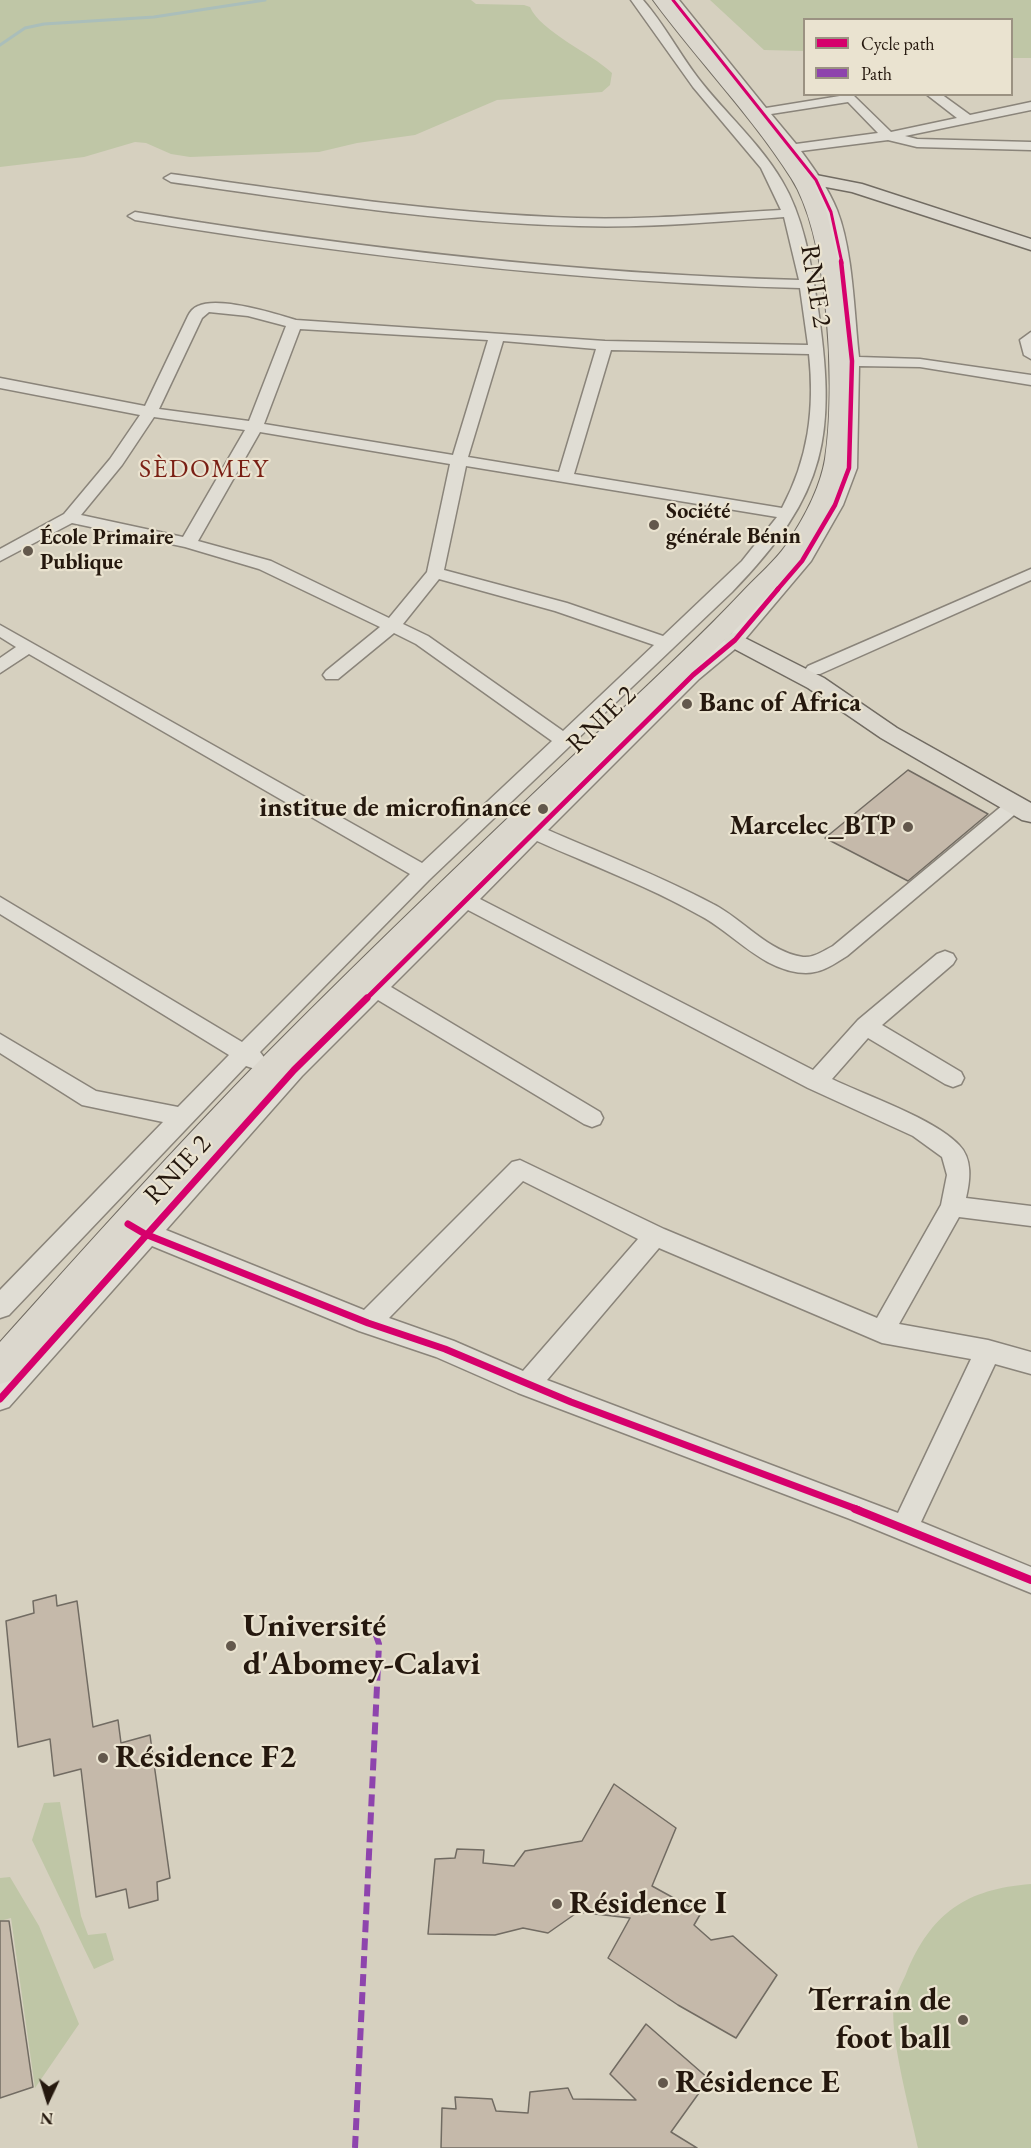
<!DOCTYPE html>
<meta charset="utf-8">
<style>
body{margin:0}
#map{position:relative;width:1031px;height:2148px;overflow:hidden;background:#d6d0bf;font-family:"EB Garamond",serif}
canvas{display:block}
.legend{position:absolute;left:803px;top:18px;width:210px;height:78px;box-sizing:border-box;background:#eae3d0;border:2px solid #9b9282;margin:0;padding:8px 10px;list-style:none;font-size:18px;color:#25180e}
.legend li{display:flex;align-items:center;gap:12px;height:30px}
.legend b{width:30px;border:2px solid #9b9282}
.north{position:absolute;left:18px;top:2070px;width:60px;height:60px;-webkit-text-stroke:4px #eae3d0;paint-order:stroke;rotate:184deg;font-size:16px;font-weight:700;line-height:24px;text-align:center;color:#25180e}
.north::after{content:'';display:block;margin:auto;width:21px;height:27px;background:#25180e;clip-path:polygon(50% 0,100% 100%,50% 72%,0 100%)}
</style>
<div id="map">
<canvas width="1031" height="2148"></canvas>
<ul class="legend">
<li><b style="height:8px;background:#d6006c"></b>Cycle path</li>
<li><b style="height:8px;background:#8e44ad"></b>Path</li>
</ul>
<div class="north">N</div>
</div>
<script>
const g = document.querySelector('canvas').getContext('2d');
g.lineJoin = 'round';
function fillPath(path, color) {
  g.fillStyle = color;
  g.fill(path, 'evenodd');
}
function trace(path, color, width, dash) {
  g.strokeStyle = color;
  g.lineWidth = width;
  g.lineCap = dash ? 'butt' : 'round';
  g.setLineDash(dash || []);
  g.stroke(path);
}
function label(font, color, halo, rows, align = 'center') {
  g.font = font + ' "EB Garamond",serif';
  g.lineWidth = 4.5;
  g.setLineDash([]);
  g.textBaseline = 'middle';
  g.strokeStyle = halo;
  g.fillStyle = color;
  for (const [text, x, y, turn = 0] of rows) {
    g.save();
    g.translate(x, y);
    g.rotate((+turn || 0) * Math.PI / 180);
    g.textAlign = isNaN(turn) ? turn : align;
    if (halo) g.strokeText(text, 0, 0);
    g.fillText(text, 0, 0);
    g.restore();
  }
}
fillPath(new Path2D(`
 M0 0H471L476 4 524 5 530 7C541 32 591 53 612 73L610 85 602 92 497 100 415 135 357 143 319 152 190 157 171 154 146 143 135 142 84 157 0 167Z
 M710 0H1031V58H1012V20H804V51L764 50Z
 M60 1802 81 1916 88 1935 106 1933 114 1960 94 1969 32 1840 44 1803Z
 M10 1877 39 1926 79 2024 35 2088 11 1918 0 1921V1878Z
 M1031 1884V2148H918C911 2114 889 2035 894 2003 896 1994 902 1983 906 1974 931 1913 966 1889 1031 1884Z`), '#bfc6a6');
trace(new Path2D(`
 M0 45 25 28 44 24 154 17 265 0`), '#aabeba', 3);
const building = new Path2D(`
 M908 770 988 814 908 881 825 838Z
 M56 1595 57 1606 77 1601 93 1727 118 1720 121 1743 150 1735 170 1878 157 1882 158 1900 129 1908 126 1889 96 1897 81 1769 54 1776 50 1739 18 1747 6 1621 34 1613 33 1601Z
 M614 1784 676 1828 652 1886 701 1913 694 1925 711 1940 733 1936 777 1975 736 2038 678 2005 608 1958 630 1918 578 1912 548 1933 523 1928 495 1935 428 1934 435 1859 455 1858 457 1849 484 1850 483 1863 514 1866 525 1851 582 1841Z
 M0 1921H9L33 2087 0 2098Z
 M646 2024 709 2079 671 2132 697 2148H441L442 2108 456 2109 455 2097 492 2099 496 2111 528 2113 530 2092 568 2088 573 2099 636 2100 610 2074Z`);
fillPath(building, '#c5b9aa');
trace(building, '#716b62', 1.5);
const minor = new Path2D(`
 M631 0H643C664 24 679 53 698 78 725 113 759 142 782 181 803 216 811 262 817 302 837 435 828 493 732 592L429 880 260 1052 266 1060 263 1066 255 1069 246 1066 9 1315 0 1318V1290L163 1122 82 1105 0 1053V1034L96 1091 178 1107 229 1055 0 914V897L242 1042 410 874 29 654 0 673V658L16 647 0 637V625L422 863 552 741 416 644 394 633 338 679H326L323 675 326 671 380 627 259 569 185 547 72 523 0 561V549L64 514 110 459 140 415 0 388V378L145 406 188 316C190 312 193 308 198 306 218 296 274 313 296 320L605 341 808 345 800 288C576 282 356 256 135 220L128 216 135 212C355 248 575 274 799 280L784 217C716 222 647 228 579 226 442 223 306 201 171 182L164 178 171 174C306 193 441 214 577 218 645 220 713 214 781 210L761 168 693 87ZM209 312 248 316 286 326 249 421 159 409 202 318ZM300 329 488 340 453 455 264 424ZM503 341 596 349 559 472 468 457ZM611 350 809 354C815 410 808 459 782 508L574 474ZM154 417 245 430 183 537 81 515 122 465ZM260 432 450 464 427 572 389 618 271 561 198 541ZM466 466 777 517 742 561 663 636 567 603 444 570ZM439 579 555 611 654 645 563 731 428 636 403 624Z
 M667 0H679L766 108 852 94 891 132 957 118 926 94H941L970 115 1031 102V110L905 136 917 139 1031 142V150L917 147 888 140 801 151C815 170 828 188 837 210 853 251 854 312 859 357L920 359 1031 375V385L920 367 859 366 857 468 843 505 811 561 741 644 699 679 548 830C603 854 660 876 713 904 743 919 768 952 803 957 814 958 823 951 833 946L1009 800H1023L1026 805 847 956C834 964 822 973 806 973 763 972 734 933 699 915 648 886 591 865 537 841L480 899 813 1070 858 1020 937 954 945 951 953 954 956 959 953 964 882 1025 961 1072 964 1078 961 1084 953 1087 945 1084 868 1038 832 1079C867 1096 933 1118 959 1145 973 1159 970 1181 966 1198L1031 1206V1226L959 1217 899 1324 988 1340 1031 1352V1374L995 1364 921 1522 1031 1567V1593L850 1519 518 1393 436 1357 359 1331 152 1246 9 1407 0 1410V1381L130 1237 122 1228 125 1221 134 1218 144 1221 286 1064 687 671 729 636 795 559 827 505 841 468 845 361 836 270 824 212 810 180ZM848 102 878 133 796 144 771 114ZM468 910 808 1088 913 1136 942 1157 947 1175 941 1205 877 1318 664 1229 520 1160 512 1162 364 1310 166 1230 302 1076 378 1000 584 1124 592 1127 600 1124 603 1118 600 1112 391 987ZM523 1181 638 1239 523 1371 454 1341 389 1318ZM659 1248 882 1343 971 1359 898 1513 547 1380Z
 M1031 332V359L1024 355 1020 340Z
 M1031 569V580L820 674H808L805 670 808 666Z`);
const major = new Path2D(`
 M816 175 862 184 1031 239V250L852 192 810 184 808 180 810 176Z
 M735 633 824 678 897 728 1031 803V822L1022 820 881 738 808 688 727 645 724 640 727 635Z`);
const highway = new Path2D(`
 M653 0H670L786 144 813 181 827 213 841 273 850 351 851 425 848 463 835 502 803 557 738 627 543 817 288 1074 140 1234 13 1380 0 1384V1342C87 1245 174 1148 265 1055 379 940 497 828 614 717 658 675 703 634 744 590 758 575 775 561 786 545 803 520 820 489 825 459 836 390 829 237 791 178 751 115 697 60 653 0Z`);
trace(minor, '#8a847a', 3);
trace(major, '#716b62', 3);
trace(highway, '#716b62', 2);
fillPath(minor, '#e0ddd4');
fillPath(major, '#dbd7cd');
fillPath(highway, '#dbd7cd');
trace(new Path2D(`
 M355 2148 379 1644 373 1627`), '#8e44ad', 6, [12, 6]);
trace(new Path2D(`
 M673 0 816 180 831 212 842 263`), '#d6006c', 3);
trace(new Path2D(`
 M777 590 802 561 835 505 849 468 852 361 841 261`), '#d6006c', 4.5);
trace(new Path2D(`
 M365 1000 693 675 735 640 778 589`), '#d6006c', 5);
trace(new Path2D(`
 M128 1224 145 1234 368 1323 445 1349 571 1402 859 1510
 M0 1399 294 1070 367 998`), '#d6006c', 7);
trace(new Path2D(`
 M855 1509 1031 1580`), '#d6006c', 8);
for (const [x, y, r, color] of [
 [654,525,6,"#63584c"],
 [28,551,6,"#63584c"],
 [687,704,6,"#63584c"],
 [543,809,6,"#63584c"],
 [908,827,6,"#63584c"],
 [231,1646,6,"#63584c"],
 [103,1758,6,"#63584c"],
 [557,1904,6,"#63584c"],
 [963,2020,6,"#63584c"],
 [663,2083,6,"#63584c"]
]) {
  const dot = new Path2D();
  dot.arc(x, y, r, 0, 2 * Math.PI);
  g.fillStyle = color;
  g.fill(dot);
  trace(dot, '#eae3d0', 2);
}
label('bold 22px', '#25180e', '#eae3d0', [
 ["Société",666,512],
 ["générale Bénin",666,537],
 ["École Primaire",40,538],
 ["Publique",40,563]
], 'left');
g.letterSpacing = '1.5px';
label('26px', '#7a1f14', '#eae3d0', [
 ["SÈDOMEY",204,470]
]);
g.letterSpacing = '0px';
label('27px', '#25180e', '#eae3d0', [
 ["RNIE 2",815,286,81],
 ["RNIE 2",602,720,-44],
 ["RNIE 2",178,1170,-47]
]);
label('bold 27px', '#25180e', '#eae3d0', [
 ["Banc of Africa",699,704,"left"],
 ["institue de microfinance",531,809],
 ["Marcelec_BTP",896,827]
], 'right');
label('bold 33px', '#25180e', '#eae3d0', [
 ["Université",243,1627],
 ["d'Abomey-Calavi",243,1665],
 ["Résidence F2",115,1758],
 ["Résidence I",569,1904],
 ["Terrain de",951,2001,"right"],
 ["foot ball",951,2039,"right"],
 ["Résidence E",675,2083]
], 'left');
</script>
